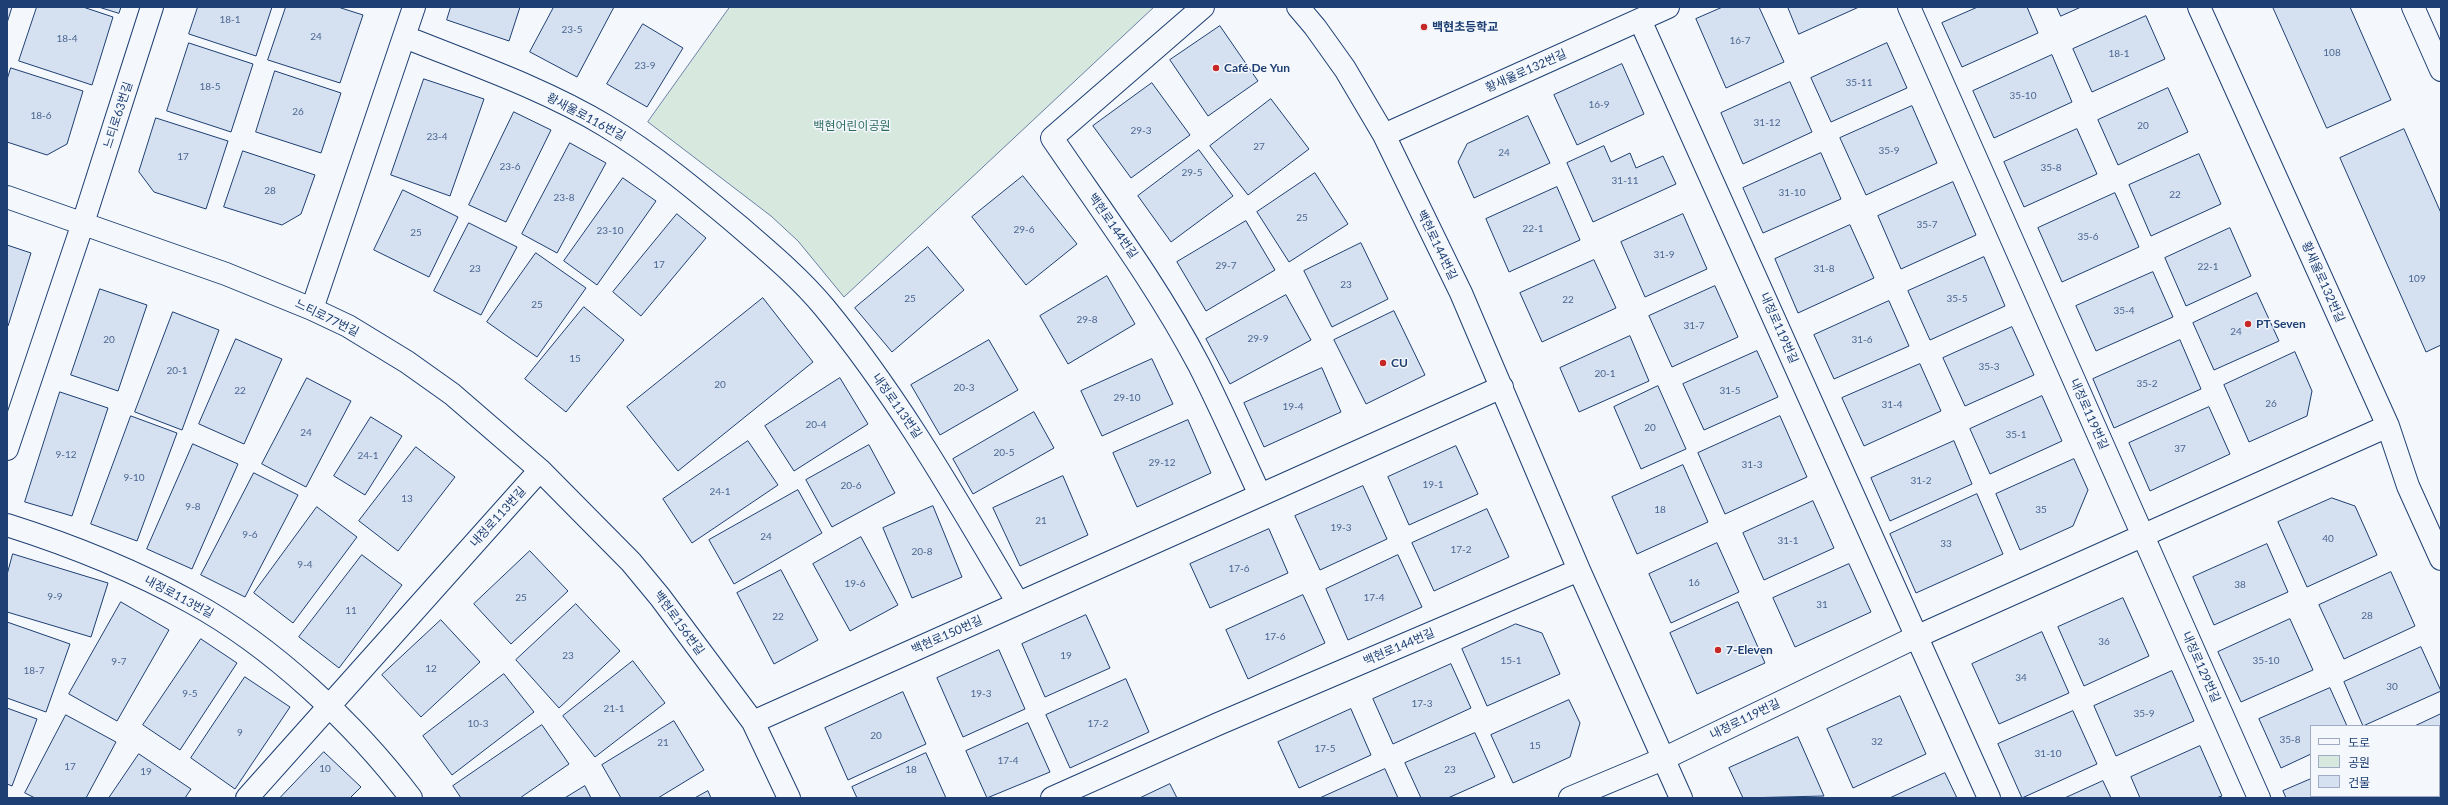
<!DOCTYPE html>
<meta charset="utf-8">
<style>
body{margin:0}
#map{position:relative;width:2448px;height:805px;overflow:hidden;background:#f4f7fb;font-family:Lato,"Noto Sans KR",sans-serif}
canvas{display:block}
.frame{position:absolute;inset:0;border:8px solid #1d3f73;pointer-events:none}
.legend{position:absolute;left:2310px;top:725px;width:130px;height:72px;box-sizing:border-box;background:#f4f7fb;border:1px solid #9eadc5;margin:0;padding:5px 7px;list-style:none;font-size:12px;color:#1d3f73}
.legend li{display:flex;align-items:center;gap:8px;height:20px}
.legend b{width:20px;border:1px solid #9eadc5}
</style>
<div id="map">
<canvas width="2448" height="805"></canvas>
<div class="frame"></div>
<ul class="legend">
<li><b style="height:5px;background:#f4f7fb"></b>도로</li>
<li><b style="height:11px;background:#d7e8df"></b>공원</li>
<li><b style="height:11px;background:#d5e0f0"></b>건물</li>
</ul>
</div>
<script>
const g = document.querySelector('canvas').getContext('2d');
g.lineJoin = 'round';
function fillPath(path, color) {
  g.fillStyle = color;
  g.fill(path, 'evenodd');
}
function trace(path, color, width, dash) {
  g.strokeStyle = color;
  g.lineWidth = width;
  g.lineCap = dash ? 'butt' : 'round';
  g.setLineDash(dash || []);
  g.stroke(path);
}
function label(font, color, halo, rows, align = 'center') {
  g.font = font + ' Lato,"Noto Sans KR",sans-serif';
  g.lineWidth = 3;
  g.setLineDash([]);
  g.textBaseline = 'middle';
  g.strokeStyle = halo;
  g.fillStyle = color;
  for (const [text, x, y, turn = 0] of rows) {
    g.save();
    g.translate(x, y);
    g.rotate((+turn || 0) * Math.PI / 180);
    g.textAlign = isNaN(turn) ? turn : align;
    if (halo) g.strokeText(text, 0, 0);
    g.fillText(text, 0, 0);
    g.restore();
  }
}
const green = new Path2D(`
 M730 7H1154L844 297 798 241 771 216 648 122Z`);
fillPath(green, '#d7e8df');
trace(green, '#687fa3', 1);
const building = new Path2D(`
 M7 7H12L7 23Z
 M37 7H83L113 17 92 85 19 61Z
 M99 7H121L119 13Z
 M198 7H272L256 56 189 34Z
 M286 7H338L363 15 340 83 268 60Z
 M451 7H520L509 41 447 20Z
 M554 7H614L577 77 530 52Z
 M1723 7H1759L1784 62 1726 88 1696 19Z
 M1788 7H1859L1799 34Z
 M1978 7H2027L2038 33 1962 67 1942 23Z
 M2057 7H2081L2061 16Z
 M2273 7H2350L2391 100 2327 128Z
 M2146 16 2165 59 2092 92 2073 49Z
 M643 24 683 48 647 107 607 84Z
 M1220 26 1258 81 1208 116 1170 60Z
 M189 43 253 64 231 132 167 111Z
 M1887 43 1907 88 1831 122 1811 78Z
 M2052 55 2072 102 1994 138 1973 91Z
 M1622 64 1644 114 1577 145 1554 95Z
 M11 68 83 91 67 144 47 155 7 142V80Z
 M275 71 341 93 321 153 256 132Z
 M424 79 484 99 450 196 391 175Z
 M1790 82 1812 132 1743 164 1721 113Z
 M1152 83 1190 135 1131 178 1093 126Z
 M2168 88 2188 132 2118 165 2098 120Z
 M1271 99 1309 149 1248 195 1210 146Z
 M1912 106 1937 163 1866 195 1840 138Z
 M514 112 551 130 506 222 469 205Z
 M1528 116 1550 163 1474 198 1458 162 1467 144Z
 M156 118 228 141 206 209 154 192 139 172Z
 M2077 129 2097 174 2024 207 2004 162Z
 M2404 129 2441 213V345L2426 352 2340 158Z
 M570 143 606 163 557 253 522 234Z
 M1604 146 1611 162 1630 153 1636 168 1663 156 1676 184 1593 222 1567 163Z
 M1199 150 1233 196 1171 242 1138 196Z
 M243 151 315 175 301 214 282 225 224 207Z
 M1821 153 1841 199 1763 233 1743 188Z
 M2199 154 2221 204 2151 236 2129 185Z
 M1315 173 1348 224 1289 262 1257 212Z
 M1023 176 1077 244 1026 285 972 217Z
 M623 178 656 201 597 285 564 261Z
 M1953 182 1976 235 1901 269 1878 216Z
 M1557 187 1580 240 1509 272 1486 219Z
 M403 190 458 217 429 277 374 250Z
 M2115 193 2139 247 2062 282 2038 228Z
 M677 214 706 238 641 316 613 292Z
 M1683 214 1707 269 1645 297 1621 242Z
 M1246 221 1275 270 1206 311 1177 262Z
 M469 223 517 247 481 315 434 291Z
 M1850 225 1874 278 1798 313 1775 259Z
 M2230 228 2251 276 2186 306 2165 258Z
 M1361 243 1388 299 1332 327 1304 271Z
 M7 245 31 253 8 326 7 325Z
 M928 247 964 290 892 352 855 308Z
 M536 253 586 288 537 357 487 322Z
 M1984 257 2005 306 1930 340 1908 291Z
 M1594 260 1616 308 1542 342 1520 293Z
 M2153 272 2173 317 2096 351 2076 306Z
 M1107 276 1135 324 1068 364 1040 316Z
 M1715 286 1738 337 1672 367 1649 316Z
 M100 289 147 305 118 391 71 375Z
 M2257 293 2279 341 2214 370 2193 323Z
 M1286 295 1311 340 1230 384 1206 339Z
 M763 298 813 362 678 471 627 407Z
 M1889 301 1909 346 1834 379 1814 335Z
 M584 307 624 340 566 412 525 379Z
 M1394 311 1425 375 1366 404 1334 340Z
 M173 312 219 330 182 430 135 412Z
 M2012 327 2034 375 1965 406 1943 358Z
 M1630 336 1649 381 1579 412 1560 368Z
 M236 339 282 359 244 444 199 424Z
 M989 340 1018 390 940 435 911 385Z
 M2180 340 2201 389 2114 428 2093 379Z
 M1757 351 1778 397 1704 430 1683 384Z
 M2295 352 2312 391 2307 416 2249 442 2224 385Z
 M1152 359 1173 404 1102 436 1081 391Z
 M1920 364 1941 411 1864 446 1842 398Z
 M1322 368 1341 412 1264 447 1244 403Z
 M307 378 351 401 306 487 262 464Z
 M840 378 868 424 794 471 765 426Z
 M1658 386 1686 449 1641 469 1614 407Z
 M60 392 108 408 72 516 25 502Z
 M2042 396 2062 441 1990 474 1970 429Z
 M2209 407 2230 454 2150 491 2129 443Z
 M1034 412 1054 448 973 494 953 459Z
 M131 416 177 433 137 541 91 524Z
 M1780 416 1807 477 1725 514 1698 453Z
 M371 417 402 436 365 495 334 476Z
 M1188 420 1211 473 1137 507 1113 453Z
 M748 441 778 485 692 543 663 499Z
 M1954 441 1972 484 1890 521 1871 478Z
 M193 444 238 464 192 569 147 549Z
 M869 445 895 493 832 527 806 480Z
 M1456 446 1478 494 1409 525 1388 477Z
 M416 447 455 477 398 551 359 521Z
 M2074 459 2088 490 2073 526 2020 550 1996 494Z
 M1683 465 1708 522 1637 554 1612 497Z
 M254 473 298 495 245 597 201 575Z
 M1063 476 1088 535 1020 566 993 508Z
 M1363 486 1387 539 1320 570 1295 516Z
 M798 490 822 533 734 584 709 540Z
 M1977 494 2003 554 1916 593 1890 534Z
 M2332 498 2355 506 2377 555 2307 587 2278 522Z
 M1813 501 1834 548 1764 580 1743 533Z
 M933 506 962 577 912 598 883 528Z
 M317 507 357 537 293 623 254 593Z
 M1487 509 1509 557 1434 591 1412 543Z
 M1269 529 1288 573 1210 608 1190 564Z
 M861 537 898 605 850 631 813 564Z
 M1717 543 1739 592 1671 623 1649 574Z
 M2267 544 2288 592 2214 625 2193 577Z
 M530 551 568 591 511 644 474 604Z
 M13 554 108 583 91 637 7 612V575Z
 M362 555 402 585 339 668 299 637Z
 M1398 555 1422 607 1348 640 1326 589Z
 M1849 564 1871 612 1795 647 1773 598Z
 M781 570 818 640 774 664 737 593Z
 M2391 572 2415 626 2344 659 2319 605Z
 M1303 595 1325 643 1248 679 1226 630Z
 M2123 598 2149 656 2084 686 2058 627Z
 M121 602 169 630 117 721 69 694Z
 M1738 602 1765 663 1697 694 1670 633Z
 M576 604 620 651 559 708 516 660Z
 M1086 615 1110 668 1045 697 1022 644Z
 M2290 619 2313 670 2241 702 2218 652Z
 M441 620 480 662 421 717 382 675Z
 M7 622 70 644 46 712 7 698Z
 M1516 624 1542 633 1560 674 1487 706 1462 649Z
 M2042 632 2069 693 1999 724 1972 664Z
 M201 639 237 663 180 750 143 725Z
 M2421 647 2441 691 2363 726 2344 682Z
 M999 650 1025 709 963 737 937 678Z
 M633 661 665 703 595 757 563 716Z
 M1451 664 1471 708 1393 744 1373 699Z
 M2172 671 2194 721 2116 756 2094 706Z
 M504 674 534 712 452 775 423 736Z
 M245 677 290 707 235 789 191 758Z
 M1126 679 1149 732 1070 768 1046 715Z
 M2330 688 2347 726H2311V754L2281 768 2259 719Z
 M903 692 926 744 848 780 825 728Z
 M1900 696 1926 754 1853 788 1827 729Z
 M1569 700 1580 723 1570 757 1513 783 1491 735Z
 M7 708 37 719 12 786 7 784Z
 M1351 709 1371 755 1299 788 1278 742Z
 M2073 711 2097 764 2022 798 1998 744Z
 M2441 714V776L2439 777V726H2415Z
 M66 715 116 742 86 798H35L25 793Z
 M674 721 704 770 658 798H621L602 765Z
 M1028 723 1050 772 987 798 966 751Z
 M542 725 569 764 520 798H461L453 786Z
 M1475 733 1495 777 1448 798H1421L1405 763Z
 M1798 737 1824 796 1743 798 1729 768Z
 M2200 746 2222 796 2216 798H2140L2131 777Z
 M324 752 361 787 350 798H280Z
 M926 753 946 798H857L852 787Z
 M139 754 191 789 185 798H109Z
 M1385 769 1398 798H1320Z
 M1945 773 1957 798H1890Z
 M2311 779V796L2383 797 2286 798 2283 791Z
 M2103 781 2111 798H2065Z
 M1170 784 1177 798H1140Z
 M585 786 591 798H565Z
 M708 791 711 798H695Z`);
fillPath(building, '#d5e0f0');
trace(building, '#1d3f73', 1);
const minor = new Path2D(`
 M1203 7 1052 138C1103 213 1157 285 1199 365 1221 408 1240 452 1260 495
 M1298 7 1315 27 1345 69 1384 135 1461 293 1579 570 1681 798
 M1909 7 2259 798
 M2199 7 2388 426 2408 486 2441 559
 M2413 7 2441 70
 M1640 20 1989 798
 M405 37C472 64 543 88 606 126 654 155 697 191 740 227 769 252 800 278 824 307 900 399 958 502 1018 603
 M1384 135 1668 7
 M7 197 226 274 312 309 348 326 407 362 452 394 540 470 631 562 660 597 753 722 789 798
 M312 309 414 7
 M7 449 83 223 152 7
 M7 525C70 545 133 570 191 602 272 646 355 724 411 798
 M753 722 1502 387
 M247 798 540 470
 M1052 798 1218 724 1579 570
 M1570 798 1663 759 1918 636 2388 426`);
trace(minor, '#1d3f73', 24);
trace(minor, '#f4f7fb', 22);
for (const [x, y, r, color] of [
 [1424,27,4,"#c62828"],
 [1216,68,4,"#c62828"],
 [2248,324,4,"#c62828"],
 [1383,363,4,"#c62828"],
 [1718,650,4,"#c62828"]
]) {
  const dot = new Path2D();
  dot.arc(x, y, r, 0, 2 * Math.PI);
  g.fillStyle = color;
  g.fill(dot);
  trace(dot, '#f4f7fb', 1.5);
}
label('10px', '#4b6792', null, [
 ["18-1",230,20],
 ["23-5",572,30],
 ["24",316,37],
 ["18-4",67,39],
 ["16-7",1740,41],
 ["108",2332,53],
 ["18-1",2119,54],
 ["23-9",645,66],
 ["35-11",1859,83],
 ["18-5",210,87],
 ["35-10",2023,96],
 ["16-9",1599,105],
 ["26",298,112],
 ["18-6",41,116],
 ["31-12",1767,123],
 ["20",2143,126],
 ["29-3",1141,131],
 ["23-4",437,137],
 ["27",1259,147],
 ["35-9",1889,151],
 ["24",1504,153],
 ["17",183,157],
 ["23-6",510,167],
 ["35-8",2051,168],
 ["29-5",1192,173],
 ["31-11",1625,181],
 ["28",270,191],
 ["31-10",1792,193],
 ["22",2175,195],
 ["23-8",564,198],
 ["25",1302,218],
 ["35-7",1927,225],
 ["22-1",1533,229],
 ["29-6",1024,230],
 ["23-10",610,231],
 ["25",416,233],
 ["35-6",2088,237],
 ["31-9",1664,255],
 ["17",659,265],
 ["29-7",1226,266],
 ["22-1",2208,267],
 ["23",475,269],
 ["31-8",1824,269],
 ["109",2417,279],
 ["23",1346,285],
 ["25",910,299],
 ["35-5",1957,299],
 ["22",1568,300],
 ["25",537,305],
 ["35-4",2124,311],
 ["29-8",1087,320],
 ["31-7",1694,326],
 ["24",2236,332],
 ["29-9",1258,339],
 ["20",109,340],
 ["31-6",1862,340],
 ["15",575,359],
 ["35-3",1989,367],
 ["20-1",177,371],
 ["20-1",1605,374],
 ["35-2",2147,384],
 ["20",720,385],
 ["20-3",964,388],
 ["22",240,391],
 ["31-5",1730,391],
 ["29-10",1127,398],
 ["26",2271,404],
 ["31-4",1892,405],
 ["19-4",1293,407],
 ["20-4",816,425],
 ["20",1650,428],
 ["24",306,433],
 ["35-1",2016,435],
 ["37",2180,449],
 ["20-5",1004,453],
 ["9-12",66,455],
 ["24-1",368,456],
 ["29-12",1162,463],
 ["31-3",1752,465],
 ["9-10",134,478],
 ["31-2",1921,481],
 ["19-1",1433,485],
 ["20-6",851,486],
 ["24-1",720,492],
 ["13",407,499],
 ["9-8",193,507],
 ["18",1660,510],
 ["35",2041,510],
 ["21",1041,521],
 ["19-3",1341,528],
 ["9-6",250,535],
 ["24",766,537],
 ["40",2328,539],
 ["31-1",1788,541],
 ["33",1946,544],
 ["17-2",1461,550],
 ["20-8",922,552],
 ["9-4",305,565],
 ["17-6",1239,569],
 ["16",1694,583],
 ["19-6",855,584],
 ["38",2240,585],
 ["9-9",55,597],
 ["25",521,598],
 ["17-4",1374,598],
 ["31",1822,605],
 ["11",351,611],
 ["28",2367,616],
 ["22",778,617],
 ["17-6",1275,637],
 ["36",2104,642],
 ["23",568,656],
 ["19",1066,656],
 ["15-1",1511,661],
 ["35-10",2266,661],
 ["9-7",119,662],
 ["12",431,669],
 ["18-7",34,671],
 ["34",2021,678],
 ["30",2392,687],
 ["9-5",190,694],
 ["19-3",981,694],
 ["17-3",1422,704],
 ["21-1",614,709],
 ["35-9",2144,714],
 ["10-3",478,724],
 ["17-2",1098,724],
 ["9",240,733],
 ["20",876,736],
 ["35-8",2290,740],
 ["32",1877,742],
 ["21",663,743],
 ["15",1535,746],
 ["17-5",1325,749],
 ["31-10",2048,754],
 ["17-4",1008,761],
 ["17",70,767],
 ["10",325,769],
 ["18",911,770],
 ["23",1450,770],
 ["19",146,772]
]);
label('bold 12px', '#1d3f73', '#f4f7fb', [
 ["백현초등학교",1432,27],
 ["Café De Yun",1224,68],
 ["PT Seven",2256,324],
 ["CU",1391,363],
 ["7-Eleven",1726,650]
], 'left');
label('12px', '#1d3f73', '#f4f7fb', [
 ["황새울로132번길",1526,71,-24],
 ["느티로63번길",118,115,-72],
 ["황새울로116번길",586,117,28],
 ["백현로144번길",1113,226,55],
 ["백현로144번길",1437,245,64],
 ["황새울로132번길",2323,282,66],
 ["느티로77번길",327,318,26],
 ["내정로119번길",1779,328,66],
 ["내정로113번길",897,406,55],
 ["내정로119번길",2089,414,66],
 ["내정로113번길",498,517,-48],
 ["내정로113번길",179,597,28],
 ["백현로156번길",679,623,54],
 ["백현로150번길",947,635,-24],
 ["백현로144번길",1399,647,-23],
 ["내정로129번길",2201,667,66],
 ["내정로119번길",1745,719,-26]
]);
label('12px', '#2c6c60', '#f4f7fb', [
 ["백현어린이공원",852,126]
]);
</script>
